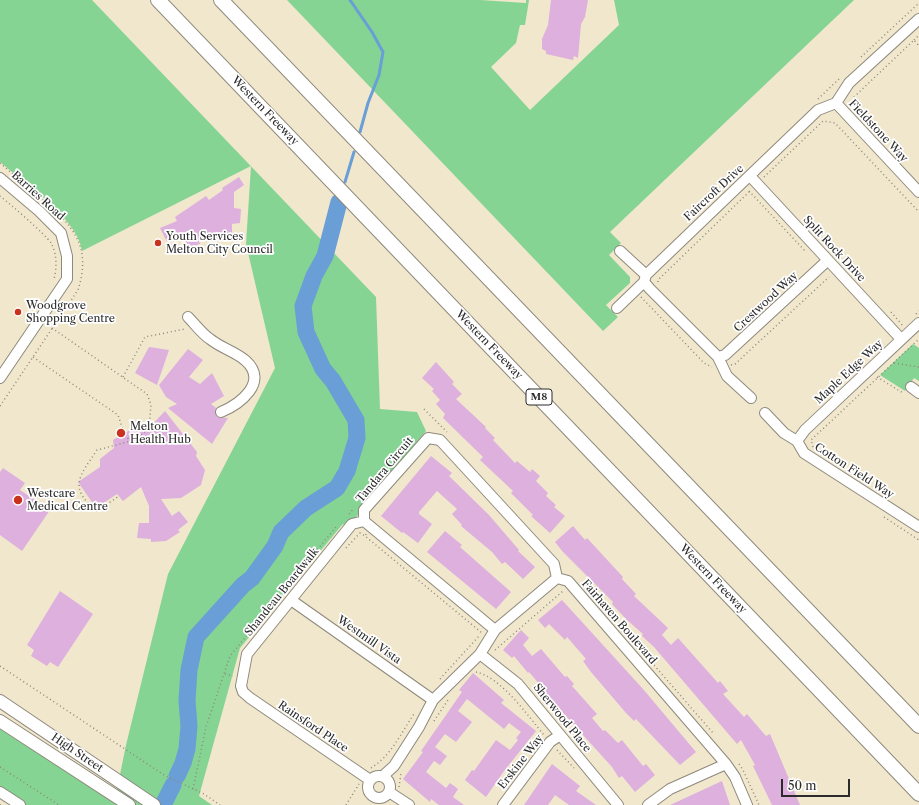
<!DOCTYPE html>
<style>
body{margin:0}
#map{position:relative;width:919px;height:805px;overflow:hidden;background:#f1e7cd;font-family:"Libre Caslon Text",serif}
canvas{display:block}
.scale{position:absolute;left:781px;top:779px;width:69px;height:18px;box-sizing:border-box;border:2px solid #2b2b2b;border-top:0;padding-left:5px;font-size:12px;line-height:14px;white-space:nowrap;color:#2b2b2b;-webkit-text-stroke:3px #fff;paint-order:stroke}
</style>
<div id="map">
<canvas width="919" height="805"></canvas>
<div class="scale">50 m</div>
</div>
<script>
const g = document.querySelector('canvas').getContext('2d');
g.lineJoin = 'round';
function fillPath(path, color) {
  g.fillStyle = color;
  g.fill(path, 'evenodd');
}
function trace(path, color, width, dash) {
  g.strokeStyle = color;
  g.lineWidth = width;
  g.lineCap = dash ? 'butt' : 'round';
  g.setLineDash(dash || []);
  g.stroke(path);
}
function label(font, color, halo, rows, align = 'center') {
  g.font = font + ' "Libre Caslon Text",serif';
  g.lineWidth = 3.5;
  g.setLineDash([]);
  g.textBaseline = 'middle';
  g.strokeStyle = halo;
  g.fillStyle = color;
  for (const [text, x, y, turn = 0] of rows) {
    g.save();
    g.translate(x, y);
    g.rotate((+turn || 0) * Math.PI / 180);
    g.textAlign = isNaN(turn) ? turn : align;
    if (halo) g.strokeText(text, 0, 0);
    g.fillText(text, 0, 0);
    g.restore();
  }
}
fillPath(new Path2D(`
 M0 0H92L376 297 380 409 417 412 426 431 364 504C360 516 353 520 342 525L240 648 199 796 212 805H10L0 798V723L115 799 126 745 168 574 275 368 246 244 251 166 82 251C79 220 24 183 0 162Z
 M287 0H480L526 3V0H529L525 25H520L516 43 491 67 530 110 619 25 614 0H854L610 232 621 243 609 255 630 277V283L606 305 618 317 603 331Z
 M913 344 919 348V381L914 378 905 391 880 375Z`), '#85d493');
trace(new Path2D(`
 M350 0 372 32 383 52 379 75 368 103 360 132
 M345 182 354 152`), '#699ed6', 3);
trace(new Path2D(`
 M177 776 183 763 187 749 189 726 187 701 189 670 196 637 243 585 252 578 275 546 281 532 306 508 337 488 347 471 357 438 356 420 333 381 323 369 306 332 303 306 314 276 325 256 339 202
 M163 805 173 785`), '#699ed6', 17);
fillPath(new Path2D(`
 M551 0H588L585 17 581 24 578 58 574 56 573 60 546 54V51L542 49V39L548 25Z
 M239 177 244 185 234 192V208L241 209 240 223 232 224V237L198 239 200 244 189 247 183 237 167 242 160 228 177 221 175 217 206 196 209 200 223 190 222 188Z
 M149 347 169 350 157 385 135 373Z
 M188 349 203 360 189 377 200 384 212 373 224 396 211 404 216 408 215 412 217 417 228 418 212 444 168 408 177 404 166 397 159 385Z
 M436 362 454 382 452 384 462 394 456 399 486 427 485 428 495 438 493 440 515 463 517 461 530 472 532 469 540 476 536 481 548 493 546 496 556 505 554 507 565 516 550 533 531 516 533 515 511 493 513 491 480 460 483 457 443 418 445 414 436 404 440 400 432 391 434 389 422 378Z
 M165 411 197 452 196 456 205 470 201 485 181 498 161 499 172 516 179 511 188 522 178 530 180 532 166 541 151 542V539L137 538 139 523H149V506L141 487 123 501 117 494 96 508 78 482 100 467V459L114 448 113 440 130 430 145 432Z
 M431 456 452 473 449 476 489 515 519 550 518 551 535 567 523 579 505 562 502 564 492 552 461 526 462 525 452 514 457 509 437 491 419 512V514L432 524 418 543 403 532 402 533 381 516Z
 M3 468 25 483 20 490 50 510 22 551 0 535V472Z
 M573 526 585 540 587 538 623 577 622 579 636 594 634 596 668 628 662 635 671 645 678 638 718 683 720 681 728 691 723 694 744 717 747 714 766 736 770 734 800 805H772L753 766 755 765 741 740 737 744 654 647 642 636 643 634 627 620 612 604 613 602 563 552 555 542Z
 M445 531 462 545 460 547 511 592 496 609 427 552Z
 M60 591 93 614 58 667 50 662 47 666 31 656 34 650 27 645Z
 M562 600 643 689 696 752 680 765 636 719 634 721 626 713 591 672 583 661 586 659 567 637 565 640 549 624 545 628 538 620Z
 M521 630 529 638 523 645 532 656 541 649 565 677 567 676 574 684 572 686 597 714 592 718 603 731 605 730 618 743 622 740 643 766 646 764 655 775 635 792 622 776 619 778 612 767 546 694 547 693 529 672 528 673 514 656 512 658 503 650Z
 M473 673 504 700 501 703 536 731 504 771 486 797 465 780 472 770 474 771 496 740 510 750 518 740 516 738 521 732 509 723 504 729 467 699 458 711 472 722 456 742 445 734 435 747 447 756 440 765 434 761 426 772 446 788 450 783 458 789 453 797 464 805H439L431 799 430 802 403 779 423 752 421 751 462 692 459 690Z
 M552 764 580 786 576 791 596 805H569L555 795 548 805H524Z
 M722 781 730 805H670Z`), '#ddb0de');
const minor = new Path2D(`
 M836 103 919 192
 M750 176 901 339
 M0 178 39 211 61 233 67 256V279L0 378
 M620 251 646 275
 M617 308 644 282
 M188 317C195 324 202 334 210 339 221 348 236 352 246 361 269 382 240 404 221 412
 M718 357 725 355 828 260
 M911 387 919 393
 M751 398 727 376 718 357 650 289 644 282 646 275 818 110 836 103 849 83 919 19
 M765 413 784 433 797 441 804 453 919 527
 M797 441 805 430 919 323
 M364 521 352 524 247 654 241 686 243 692 250 698 370 780
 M557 578 568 581 726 764 735 777 747 805
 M291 600 433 700
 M495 630 364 521V510L428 438 440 440 554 564 557 578
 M480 654 518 684 618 805
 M368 787a11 11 0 1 1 22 0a11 11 0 1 1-22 0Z
 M383 776 394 766 419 727 433 700 480 654 495 630 557 578
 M0 792 20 805
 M389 792 409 805
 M503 805 550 742 560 735
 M648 805 670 789 726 764`);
const major = new Path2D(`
 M0 701 154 805
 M0 721 129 805`);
const highway = new Path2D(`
 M158 0 919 794
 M221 0 919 726`);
trace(minor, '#8e897c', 12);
trace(major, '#8e897c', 14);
trace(highway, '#8e897c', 16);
trace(new Path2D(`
 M914 40 919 35
 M861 57 919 3
 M818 99 840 78
 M855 109 854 97 914 40 919 46
 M0 163C14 175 28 187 42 199 73 226 92 246 78 290L0 406
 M764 177 823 121 835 123 919 212
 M749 191 806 252
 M0 196C10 204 45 234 51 243 57 253 57 268 54 279
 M658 282V280L751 190
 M641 297 704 363 712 367
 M891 312 903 326
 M916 314 919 311
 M52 328 147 394 151 405 149 428 135 440 97 450C80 476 67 487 97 511L119 496
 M33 357 118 415 124 433 130 441
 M894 363 919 367
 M731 365 735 364 829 277
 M123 377 145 337 185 329
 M877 377 903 393
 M424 409 447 432
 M813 447 811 440 919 339
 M349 514 354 508
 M884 517 919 540
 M366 534 365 536 482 633
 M346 548 360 533 365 536
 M495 650 563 591
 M641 650 713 733
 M0 666 164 775 204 794 220 805
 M476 672C501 677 528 716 544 735
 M225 674 233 676
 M440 679 479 636
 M434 721 448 700
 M557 750 574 768
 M739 764 743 770 759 805
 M0 767 59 805
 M371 768C391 756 401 733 414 714
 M399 787 401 773
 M193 789 206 727 230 656 336 527
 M0 805H1
 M346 805 359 784`), '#8e897c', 1.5, [1, 3]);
trace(minor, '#fff', 10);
trace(major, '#fff', 12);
trace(highway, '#fff', 14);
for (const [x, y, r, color] of [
 [158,243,4,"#c8321e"],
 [18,312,4,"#c8321e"],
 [121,433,5,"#c8321e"],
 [18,500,5,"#c8321e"]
]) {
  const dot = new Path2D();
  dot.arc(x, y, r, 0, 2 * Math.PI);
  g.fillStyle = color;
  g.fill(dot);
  trace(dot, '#fff', 1.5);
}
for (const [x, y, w] of [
 [539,397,26]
]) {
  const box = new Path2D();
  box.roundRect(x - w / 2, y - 8, w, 16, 3);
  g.fillStyle = '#fff';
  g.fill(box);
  trace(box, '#2b2b2b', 1);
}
label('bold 10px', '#2b2b2b', null, [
 ["M8",539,397]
]);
label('11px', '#2b2b2b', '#fff', [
 ["Western Freeway",265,111,46],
 ["Fieldstone Way",878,131,47],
 ["Faircroft Drive",714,193,-43],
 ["Barries Road",38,196,42],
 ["Split Rock Drive",834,249,47],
 ["Crestwood Way",766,302,-43],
 ["Western Freeway",489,345,46],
 ["Maple Edge Way",849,372,-43],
 ["Tandara Circuit",385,470,-50],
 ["Cotton Field Way",854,471,33],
 ["Western Freeway",713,579,46],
 ["Shandeau Boardwalk",282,592,-51],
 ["Fairhaven Boulevard",619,622,49],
 ["Westmill Vista",369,640,35],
 ["Sherwood Place",562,718,51],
 ["Rainsford Place",313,727,34],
 ["High Street",77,753,34],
 ["Erskine Way",521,762,-52]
]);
label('11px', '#2b2b2b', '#fff', [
 ["Youth Services",166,237],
 ["Melton City Council",166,250],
 ["Woodgrove",26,306],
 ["Shopping Centre",26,319],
 ["Melton",130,427],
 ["Health Hub",130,440],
 ["Westcare",27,494],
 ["Medical Centre",27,507]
], 'left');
</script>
